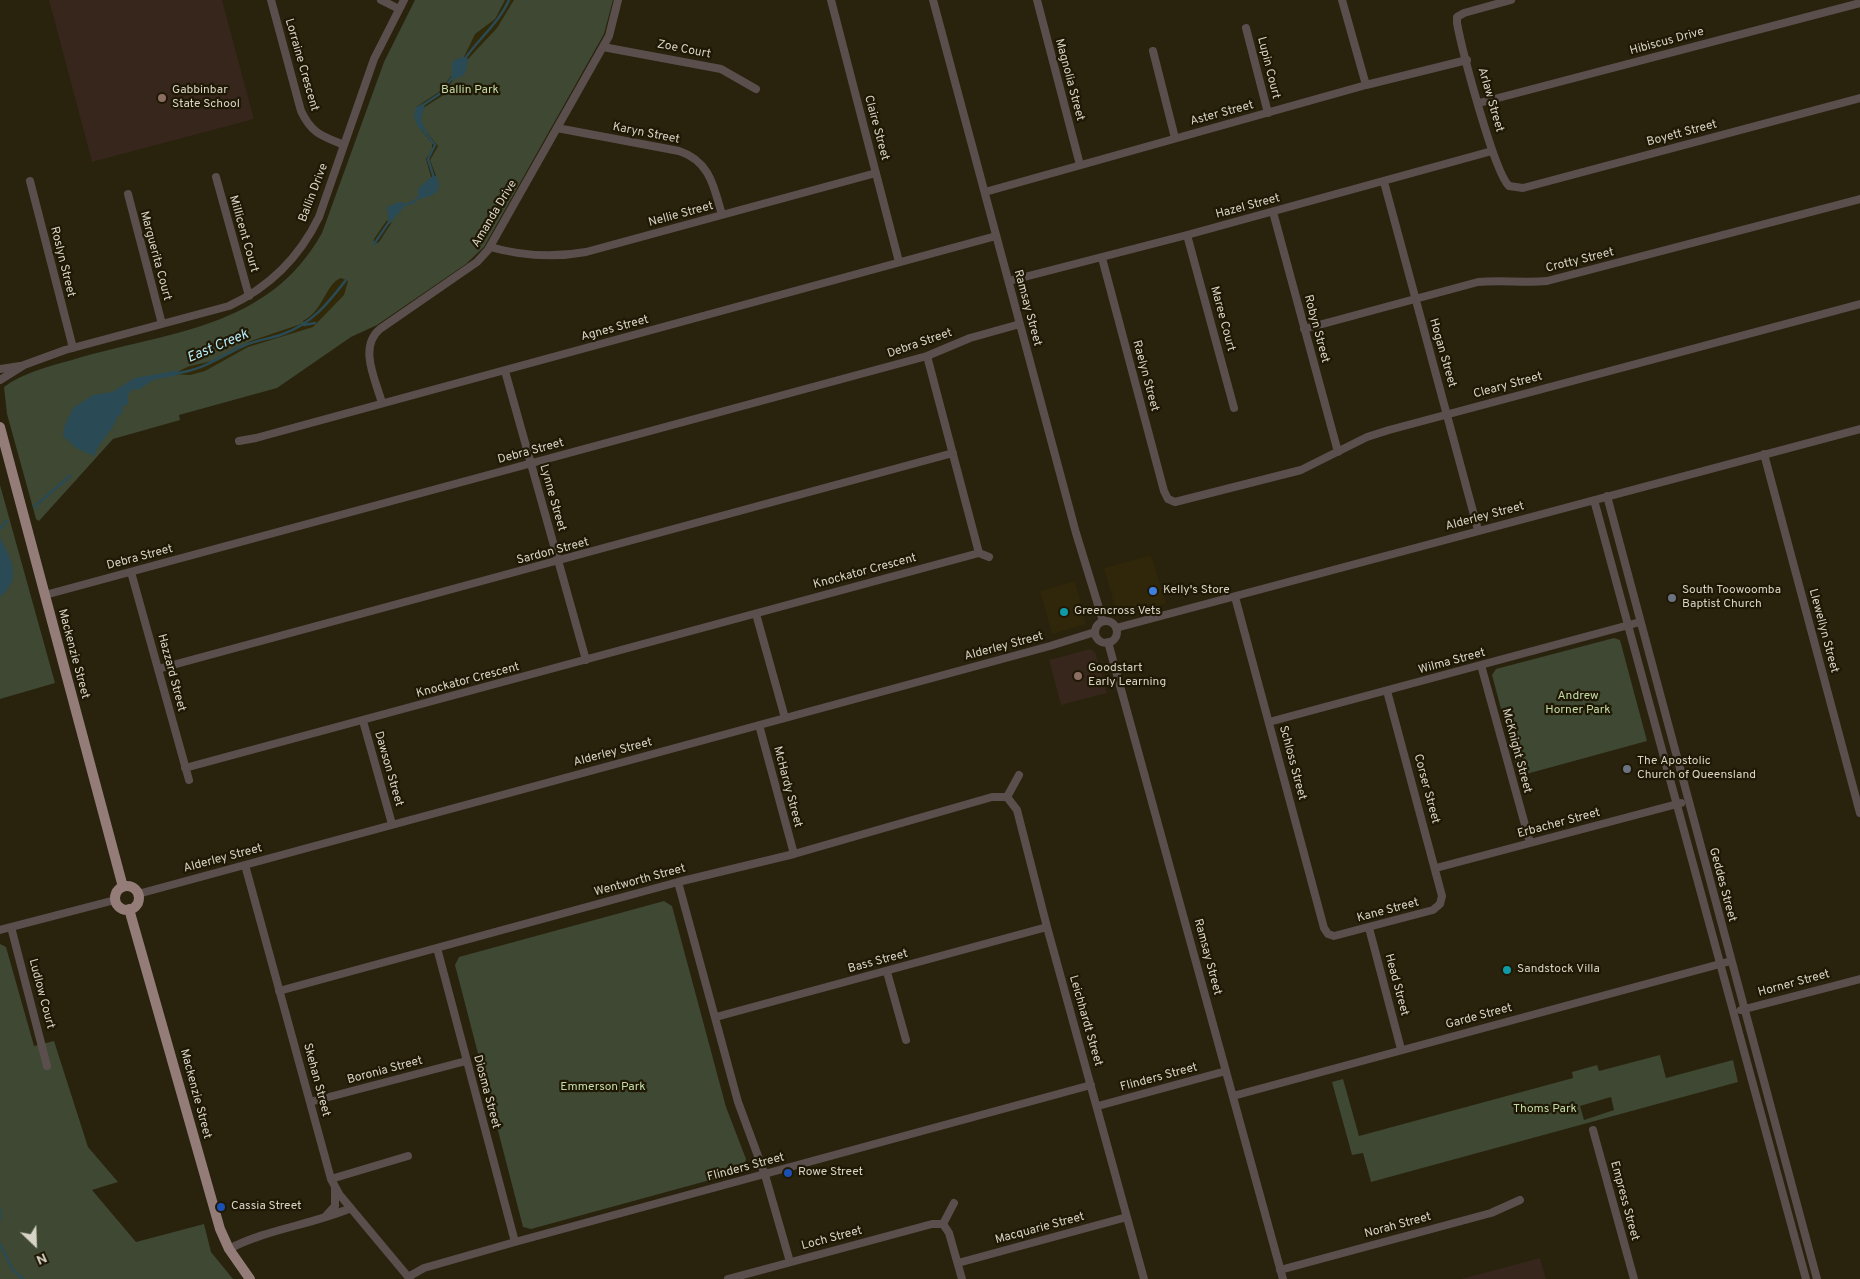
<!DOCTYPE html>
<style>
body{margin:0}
#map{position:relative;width:1860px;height:1279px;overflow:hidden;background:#29220d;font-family:Overpass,sans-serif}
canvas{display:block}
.north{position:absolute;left:10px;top:1219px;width:50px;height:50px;-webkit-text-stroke:4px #1f1804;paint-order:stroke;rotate:156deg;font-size:14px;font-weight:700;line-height:20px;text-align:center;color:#d7d3c6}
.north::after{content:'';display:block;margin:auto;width:18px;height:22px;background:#d7d3c6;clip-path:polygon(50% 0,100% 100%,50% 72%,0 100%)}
</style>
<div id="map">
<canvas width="1860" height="1279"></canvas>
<div class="north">N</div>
</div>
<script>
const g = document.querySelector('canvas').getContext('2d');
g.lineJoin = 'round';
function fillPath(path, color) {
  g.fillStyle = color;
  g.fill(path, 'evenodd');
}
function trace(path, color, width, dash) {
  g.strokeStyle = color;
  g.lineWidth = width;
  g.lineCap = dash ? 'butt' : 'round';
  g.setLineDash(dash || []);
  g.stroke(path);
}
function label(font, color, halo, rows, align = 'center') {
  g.font = font + ' Overpass,sans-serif';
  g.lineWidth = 4.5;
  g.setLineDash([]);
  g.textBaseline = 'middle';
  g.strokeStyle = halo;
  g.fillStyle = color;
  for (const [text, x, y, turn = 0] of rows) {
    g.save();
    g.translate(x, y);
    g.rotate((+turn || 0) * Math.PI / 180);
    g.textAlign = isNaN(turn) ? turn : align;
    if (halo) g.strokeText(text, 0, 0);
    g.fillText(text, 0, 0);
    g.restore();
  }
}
fillPath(new Path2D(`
 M1151 555 1166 604 1121 614 1114 604 1104 568Z
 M1075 581 1086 624 1052 634 1040 591Z`), '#302609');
fillPath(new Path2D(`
 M49 0H222L254 119 92 162Z
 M1090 649 1095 652 1107 693 1061 705 1049 660Z
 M1540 1258 1546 1279H1461Z`), '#36261b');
fillPath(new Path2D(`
 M415 0H613L604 34 484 247 466 264 377 325 351 337 277 388 179 415 180 420 113 439 39 521 36 519 7 414 4 387C22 373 50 366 72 360 167 331 268 330 322 233L384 62Z
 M0 485 55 683 0 699Z
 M1614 638 1620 640 1647 741 1519 776 1492 675 1496 669Z
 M664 901 672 906 726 1107 746 1159 743 1171 531 1229 523 1227 455 965 459 957Z
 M0 944 6 947 34 1046 54 1041 88 1147 118 1182 92 1190 136 1242 204 1224 211 1252 233 1279H0Z
 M1660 1055 1666 1078 1733 1060 1738 1082 1371 1182 1363 1153 1352 1155 1332 1082 1343 1079 1359 1136 1573 1078 1572 1072 1597 1065 1599 1071ZM1611 1097 1614 1110 1584 1120 1580 1106Z`), '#3e4832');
fillPath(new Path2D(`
 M505 0H514L497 28 468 59 464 57 475 34 495 19Z
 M452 75 450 81 453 80 442 96 423 108 424 103 416 107 439 92Z
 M421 130 427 133 438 146 430 160 436 176 431 177 426 159 432 150V143Z
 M387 220 389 224 392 222 379 242 374 244V239Z
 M341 278 348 281 344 295 313 327 248 347 205 371 190 375 174 374 187 367 212 361 251 341 304 323 303 321C324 310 326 283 341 278Z`), '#312908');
fillPath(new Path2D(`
 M461 57 468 59C465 78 466 74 450 81L452 73V62Z
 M425 103 421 120 427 133 418 127 414 116 416 107Z
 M436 176C445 192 432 197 418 199V189L431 177Z
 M399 202 404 203V207L389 224 387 207Z
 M180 370 174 374 179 375 153 380 140 389 131 390 128 395V404L123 407 122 414 118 416C113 431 99 441 94 456L76 448 63 436 65 425 73 408 93 395 112 392 135 378Z
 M0 538C11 558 23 579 0 597Z`), '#2a4a55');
trace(new Path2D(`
 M464 60C478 39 499 23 509 0
 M423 105 441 93 451 79
 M422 129 435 145 428 159 434 178
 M402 205 412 203 421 196
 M374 244 389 222
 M304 325 315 323
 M172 374C204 370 216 359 243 346 256 340 270 339 283 334 312 324 328 303 346 280
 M34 507 70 476
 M0 529 7 521
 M0 1208V1219
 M0 1244 13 1270 23 1279`), '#2a4a55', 2.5);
trace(new Path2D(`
 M271 0 301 111C312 134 322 136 344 145
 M381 0 399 9
 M831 0 899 262
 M933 0 1076 533 1103 621
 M1037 0 1080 165
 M1342 0 1366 85
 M1511 0 1464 13 1457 17V23C1462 50 1494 172 1509 186L1523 188 1860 98
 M1246 28 1268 113
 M603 47 721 69 756 89
 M1153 51 1175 138
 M1479 103 1860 3
 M557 128 679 151C710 161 714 187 722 215
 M216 177 249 296
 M30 181 73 348
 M1384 182 1478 530
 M985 192 1366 85 1467 60
 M128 194 162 324
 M1273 212 1338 452
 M1187 235 1234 408
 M490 247C522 256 553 258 586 252L876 173
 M1102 258 1164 491 1168 499 1175 502 1301 470 1367 437 1389 430 1860 304
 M1009 281 1187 235 1492 151
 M1304 329 1478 282C1501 280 1524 283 1547 281L1860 199
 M0 369 20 366
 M505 371 586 660
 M0 380 24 365 65 350 229 306C270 287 299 258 319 217L374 59 404 0
 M382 403C376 381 358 347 380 329L477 262 488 250 609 36 618 0
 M239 441 256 438 996 236
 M1764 454 1860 813
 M1607 496 1817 1279
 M1594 500 1806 1279
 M979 553 989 557
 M131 572 189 780
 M45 595 927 356 970 338 1020 324
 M1235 597 1324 928 1328 934 1334 936 1433 910 1440 904 1442 896 1387 691
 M756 614 785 718
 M1095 632a11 11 0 1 1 22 0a11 11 0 1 1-22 0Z
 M1116 628 1860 429
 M1108 642 1283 1279
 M1481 665 1530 843
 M158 669 953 453
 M363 721 392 824
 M1269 722 1640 622
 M759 725 794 854
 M185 768 979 553 927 356
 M1019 775 1007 797 1017 810 1047 927 1144 1279
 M245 865 331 1179 339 1194 410 1279
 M1436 868 1681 803
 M678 882 738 1102 765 1175 790 1262
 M138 894 1050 646 1095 632
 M11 927 47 1066
 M1369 928 1401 1049
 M0 930 115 900
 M437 948 515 1242
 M887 972 906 1040
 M279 991 678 882 794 854 992 797H1007
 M1741 1010 1860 979
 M716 1017 1047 927
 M1233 1096 1731 961
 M310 1102 466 1061
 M1098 1106 1226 1071
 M1593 1130 1634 1279
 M331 1179 408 1156
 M325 1217 335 1206V1188
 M943 1224 949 1233 962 1279
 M943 1224 954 1203
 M229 1249C267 1229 311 1225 351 1208
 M958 1263 1127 1217
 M1280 1270 1491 1213 1520 1200
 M408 1277 424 1268 515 1242 1091 1085
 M728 1279 932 1224H943`), '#5b4f4e', 8);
trace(new Path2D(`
 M0 427 123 887
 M115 898a12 12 0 1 1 24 0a12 12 0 1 1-24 0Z
 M129 909 220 1229 229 1249 250 1279`), '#947c79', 10);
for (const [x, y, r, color] of [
 [162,98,5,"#8d6e63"],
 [1153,591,5,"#3f7fe0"],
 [1672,598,5,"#6b7280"],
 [1064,612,5,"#0f9aa8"],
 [1078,676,5,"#8d6e63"],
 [1627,769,5,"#6b7280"],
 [1507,970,5,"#0f9aa8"],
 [788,1173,5,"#1a4fb4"],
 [221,1207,5,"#1a4fb4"]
]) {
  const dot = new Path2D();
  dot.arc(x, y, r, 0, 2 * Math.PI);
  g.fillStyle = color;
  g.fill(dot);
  trace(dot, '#1f1804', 2);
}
label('12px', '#d7d3c6', '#1f1804', [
 ["Hibiscus Drive",1667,42,-15],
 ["Zoe Court",684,50,11],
 ["Lorraine Crescent",301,65,74],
 ["Lupin Court",1268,68,76],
 ["Magnolia Street",1069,80,75],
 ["Arlaw Street",1490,100,74],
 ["Aster Street",1222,114,-15],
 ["Claire Street",876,128,75],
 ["Karyn Street",646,134,11],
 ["Boyett Street",1682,134,-15],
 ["Ballin Drive",314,193,-69],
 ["Hazel Street",1248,207,-15],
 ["Amanda Drive",495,214,-59],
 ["Nellie Street",681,215,-15],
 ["Millicent Court",243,234,74],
 ["Marguerita Court",155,256,75],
 ["Crotty Street",1580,261,-14],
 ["Roslyn Street",62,262,76],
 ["Ramsay Street",1027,308,75],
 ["Maree Court",1222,319,75],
 ["Agnes Street",615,329,-15],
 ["Robyn Street",1316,329,75],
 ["Debra Street",920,344,-19],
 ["Hogan Street",1442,353,74],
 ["Raelyn Street",1145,376,75],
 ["Cleary Street",1508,386,-15],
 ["Debra Street",531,452,-15],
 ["Lynne Street",552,498,74],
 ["Alderley Street",1485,517,-15],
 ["Sardon Street",553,552,-15],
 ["Debra Street",140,558,-15],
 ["Knockator Crescent",865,572,-15],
 ["Llewellyn Street",1823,631,75],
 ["Alderley Street",1004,647,-15],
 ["Mackenzie Street",73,654,75],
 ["Wilma Street",1452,662,-15],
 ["Hazzard Street",171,673,75],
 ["Knockator Crescent",468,681,-15],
 ["McKnight Street",1516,751,75],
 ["Alderley Street",613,753,-15],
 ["Schloss Street",1292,763,75],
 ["Dawson Street",388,769,74],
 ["McHardy Street",787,787,75],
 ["Corser Street",1426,789,75],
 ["Erbacher Street",1559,824,-15],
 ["Alderley Street",223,859,-15],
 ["Wentworth Street",640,881,-15],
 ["Geddes Street",1722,885,75],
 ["Kane Street",1388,911,-15],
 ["Ramsay Street",1207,957,75],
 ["Bass Street",878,962,-15],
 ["Horner Street",1794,984,-15],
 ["Head Street",1396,985,75],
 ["Ludlow Court",41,994,75],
 ["Garde Street",1479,1017,-15],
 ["Leichhardt Street",1085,1021,74],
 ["Boronia Street",385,1071,-15],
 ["Flinders Street",1159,1078,-15],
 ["Skehan Street",316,1080,75],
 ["Diosma Street",486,1092,75],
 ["Mackenzie Street",195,1094,75],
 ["Flinders Street",746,1168,-15],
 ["Empress Street",1624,1201,75],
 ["Norah Street",1398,1226,-15],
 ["Macquarie Street",1040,1229,-15],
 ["Loch Street",832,1239,-15]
]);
label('12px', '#d7d3c6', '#1f1804', [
 ["Gabbinbar",172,91],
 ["State School",172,105],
 ["Kelly's Store",1163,591],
 ["South Toowoomba",1682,591],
 ["Baptist Church",1682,605],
 ["Greencross Vets",1074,612],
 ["Goodstart",1088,669],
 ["Early Learning",1088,683],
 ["The Apostolic",1637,762],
 ["Church of Queensland",1637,776],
 ["Sandstock Villa",1517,970],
 ["Rowe Street",798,1173],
 ["Cassia Street",231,1207]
], 'left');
label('12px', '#c2daa8', '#1f1804', [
 ["Ballin Park",470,91],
 ["Andrew",1578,697],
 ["Horner Park",1578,711],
 ["Emmerson Park",603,1088],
 ["Thoms Park",1545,1110]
]);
label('italic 14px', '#b6eafb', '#1f1804', [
 ["East Creek",218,347,-23]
]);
</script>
